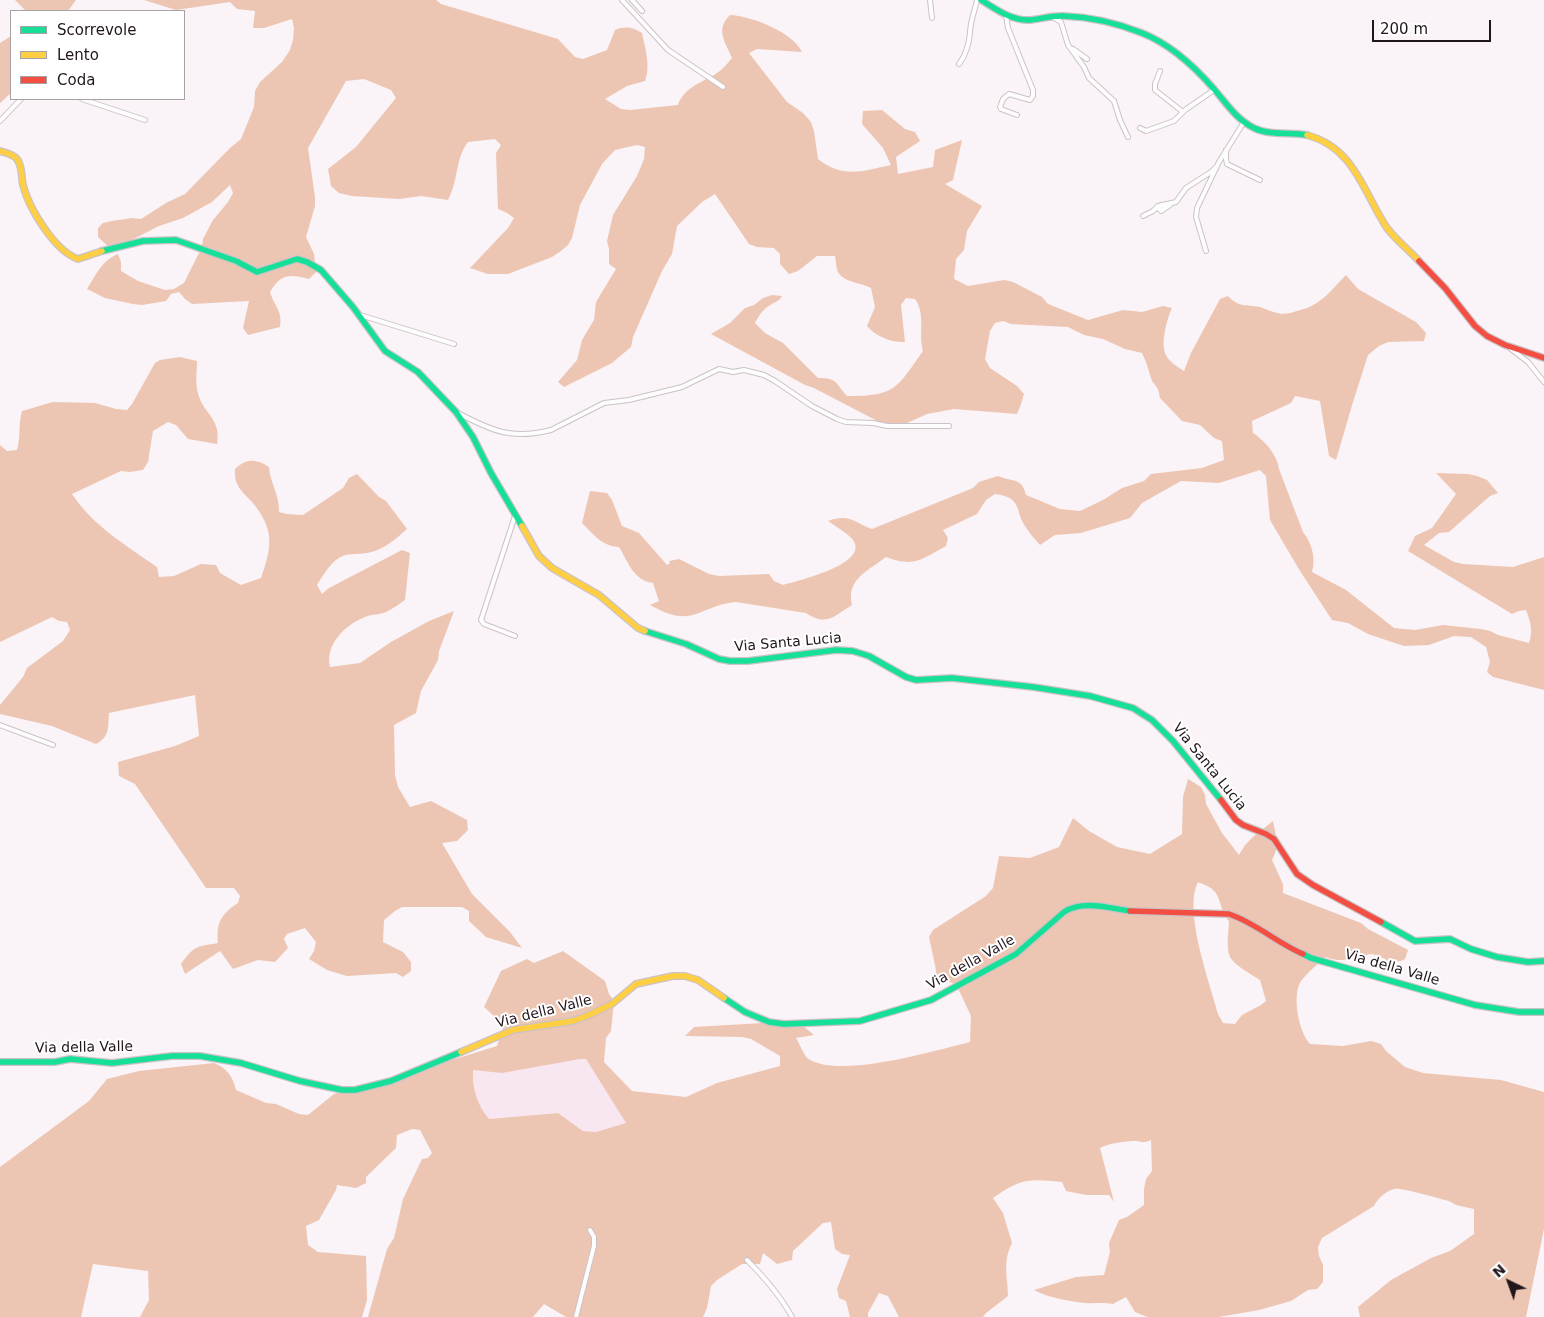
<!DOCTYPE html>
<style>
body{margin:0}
#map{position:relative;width:1544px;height:1317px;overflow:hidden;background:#faf3f7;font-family:"DejaVu Sans",sans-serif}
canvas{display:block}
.legend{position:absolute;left:10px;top:10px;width:175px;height:90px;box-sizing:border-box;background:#fff;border:1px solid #a6a2a4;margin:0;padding:6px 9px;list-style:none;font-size:15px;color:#21161c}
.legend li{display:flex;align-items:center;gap:10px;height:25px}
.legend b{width:25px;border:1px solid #a6a2a4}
.north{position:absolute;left:1484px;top:1257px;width:50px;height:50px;-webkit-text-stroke:4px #fff;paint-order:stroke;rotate:318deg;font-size:14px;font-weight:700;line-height:20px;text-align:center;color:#21161c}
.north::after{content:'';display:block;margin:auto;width:18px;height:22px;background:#21161c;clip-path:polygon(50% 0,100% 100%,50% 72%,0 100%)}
.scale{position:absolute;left:1372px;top:20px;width:119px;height:22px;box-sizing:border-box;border:2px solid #21161c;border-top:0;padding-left:6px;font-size:15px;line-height:18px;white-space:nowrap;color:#21161c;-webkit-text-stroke:4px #fff;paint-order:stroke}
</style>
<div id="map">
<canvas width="1544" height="1317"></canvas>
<ul class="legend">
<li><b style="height:6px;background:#16e098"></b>Scorrevole</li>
<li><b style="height:6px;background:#ffcf43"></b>Lento</li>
<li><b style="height:6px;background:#f24e42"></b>Coda</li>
</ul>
<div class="north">N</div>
<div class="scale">200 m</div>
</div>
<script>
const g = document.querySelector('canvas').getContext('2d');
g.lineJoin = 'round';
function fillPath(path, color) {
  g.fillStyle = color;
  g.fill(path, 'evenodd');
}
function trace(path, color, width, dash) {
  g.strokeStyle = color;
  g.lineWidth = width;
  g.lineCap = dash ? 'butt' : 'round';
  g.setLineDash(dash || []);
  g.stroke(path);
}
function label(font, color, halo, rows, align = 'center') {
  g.font = font + ' "DejaVu Sans",sans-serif';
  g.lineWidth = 4;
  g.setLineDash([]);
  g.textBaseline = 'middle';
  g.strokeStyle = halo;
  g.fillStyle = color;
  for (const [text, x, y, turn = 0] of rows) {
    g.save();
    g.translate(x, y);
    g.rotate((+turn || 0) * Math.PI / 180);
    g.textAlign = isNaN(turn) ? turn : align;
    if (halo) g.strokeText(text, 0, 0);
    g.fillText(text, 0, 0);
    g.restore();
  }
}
fillPath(new Path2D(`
 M580 1059H586L627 1123 596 1132 583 1131 558 1113 489 1119 481 1110 475 1095 472 1070Z`), '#f8e7f0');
fillPath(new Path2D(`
 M15 0H76L68 11H26Z
 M144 0H436L441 4 558 39 575 57 583 59 607 50 615 30C625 26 632 27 642 33 645 48 651 66 645 81L627 86 605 99 621 109 630 110 678 105C683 89 700 83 714 75 721 71 727 64 732 58 725 41 715 30 730 15 751 16 793 32 802 52L757 49 749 53 787 102 803 113 811 122 814 131 818 159C843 179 863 171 891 165L883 148 862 124 863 111 882 110 905 129 915 132 920 141 896 157 898 174 933 167 935 150 962 140 953 180 945 184 982 206 967 231 964 250 956 259 954 279 968 286 1004 280 1013 282 1042 297 1048 304 1088 320 1123 310 1142 312 1163 306 1172 308C1167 318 1160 345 1166 355 1169 362 1178 367 1184 371L1191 353 1220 299 1228 296C1239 308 1246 304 1260 307 1266 309 1272 312 1278 313 1284 315 1291 313 1297 311 1322 305 1329 292 1346 275L1358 289 1416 322 1426 333 1424 341 1388 342 1379 346 1368 355 1353 402 1336 460 1329 456 1320 401 1295 396 1291 403 1252 421 1253 433C1265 441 1277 454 1279 469L1303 532C1312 543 1316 559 1312 572L1346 590 1394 628 1415 630 1443 625 1481 629 1490 631 1498 635 1529 643C1533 631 1531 623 1526 610L1519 611 1512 614 1408 551 1415 536 1432 528 1456 494 1436 473 1468 474 1477 476 1487 480 1498 493 1490 496 1449 532 1439 533 1424 545 1454 562 1463 564 1513 567 1544 557V690L1493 677 1487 672 1490 662 1486 647 1471 637 1454 636 1429 645 1404 646 1368 634 1348 623 1332 620 1300 571 1270 520 1266 476 1260 470 1219 483 1181 481 1142 503 1130 518 1081 533 1055 535 1040 545C1035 539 1029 533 1025 526 1014 509 1023 498 995 494L986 500 977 514 943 530 948 538 946 546C922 559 914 568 886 557 868 571 846 579 852 605 834 616 827 627 806 613L736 602C697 606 694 630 650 605L659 601 653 583C634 581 628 562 619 547 602 546 594 535 582 523L590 491 607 493 612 500 622 526 639 533 667 565 670 563 669 561 679 559 709 574 719 576 769 574 774 581 783 585C797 581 870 564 853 540 849 534 835 526 828 521 849 513 855 523 872 529L973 488 979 482 998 476C1012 482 1022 477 1026 495L1060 509 1080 511 1103 500 1122 488 1144 481 1151 474 1202 468 1224 460 1222 441 1214 438 1200 425 1182 421 1160 398 1158 389 1152 381 1146 362 1142 353 1125 349 1103 339 1084 335 1068 327 1011 324 1003 321 995 323 990 331 985 359 990 368 1017 386 1024 394 1021 404 1017 414 954 409 927 414 905 424 885 425 814 388 805 385 711 334 730 323 745 308 754 305 763 298 772 295 782 296C779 301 777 301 772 304 764 308 759 315 755 323L765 333 783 343 818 378C838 378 835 383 847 396 896 396 896 389 923 351 918 334 926 314 915 299L906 298 901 305 905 342C892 343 875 336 867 326L875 307 871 288C862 283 843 282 838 272 836 268 836 261 835 256H817L798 271 789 274 780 264V254L774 248 757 247 749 244 715 194 702 202 677 226 672 254 662 271 633 337 631 347 612 363 564 387 558 382 577 360 582 340 594 320 596 302 616 269 609 264V249L607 241 613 215 637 176 644 159 645 147 637 145 615 150 602 164 580 205 572 238 568 245 561 251 552 257 508 274H488L470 268 508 228 514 218 507 213 498 209 496 153 501 145 495 139 468 142C455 159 459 179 448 200L421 196 399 199 352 196 339 193 331 186 328 169 356 147 396 98 391 90 364 79 346 81 308 148 315 197V206L306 237 314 254 316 272 309 279C290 274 281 273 270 292 274 306 283 311 280 327L248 335 243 328 249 301 192 304 185 299 179 292 171 294 166 301 142 305 133 304 105 298 87 289C96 275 102 260 118 254L121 262V271L138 281 165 290 174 289 184 283 202 247 203 239 213 220 228 202 233 193 230 185 212 202 183 218 159 226 112 250 98 237V228L103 223 112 221 132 218 141 219 166 203 185 194 230 148 241 139 254 107 255 91 260 82 282 62 290 50 293 40 294 28 292 19 264 28H253L255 11 237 9 230 2 176 10Z
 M11 36V93L0 103V43Z
 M180 357 197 361C197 371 195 383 198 393 202 413 222 418 217 444L188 439 176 425 168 422 153 431 148 462 143 470 130 472 121 471 72 494C93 526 127 546 157 567L159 577 174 576 201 564 216 565 220 573 241 585 261 578C272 547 275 529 252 502 241 490 234 486 235 469 247 458 256 459 269 467 270 483 280 496 279 512L287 514 303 515 343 488 349 478 357 474 379 497 386 501 407 529C396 539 382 551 367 553 356 555 346 552 336 560 329 565 322 577 317 585L322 594 329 588 402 550 410 553 405 600C399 604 394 608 388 611 381 615 373 614 365 617 345 625 325 644 330 667L360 663 391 642 429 621 454 611 439 651 438 660 421 691 416 713 394 725 395 775 398 787 410 807 431 801 467 820 468 830 457 841 442 843 472 894 510 932 522 948 486 937 469 921V911L462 907H402L395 911 384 920 383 942 403 952 411 962V971L403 977 396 973 347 976 327 970 309 959 314 951 316 942 305 928 287 934 284 939 288 948 275 962 258 960 233 969 220 951 185 974 181 964C195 945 196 947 218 943 216 923 221 914 238 903L240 896 234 888H206L135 784 119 776 118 762 175 746 199 736 195 695 109 713C108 727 110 737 96 744L52 726 0 714V705L23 677 27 668 63 641 70 630 67 622 59 621 52 617 0 642V445L7 451 17 450C21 437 18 424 22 411L53 402 95 403 116 409 127 410 132 404 155 363 160 360Z
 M1188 779 1201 787 1205 795 1206 804 1222 833 1239 855 1245 845 1253 837 1273 821C1276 836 1280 846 1272 860L1283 884V893L1361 923 1368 929 1408 950 1405 959C1389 967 1387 957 1372 954 1369 954 1364 956 1360 957 1347 960 1338 962 1326 957 1319 963 1302 977 1299 985 1293 1000 1299 1032 1310 1044L1343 1046 1371 1041 1381 1044 1386 1051 1405 1067 1423 1073 1501 1080 1544 1092V1229L1526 1317H1360L1358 1307 1391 1280 1431 1258 1450 1251 1474 1234V1209L1456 1205 1449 1201C1440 1199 1401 1187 1394 1189 1386 1191 1377 1199 1374 1206L1322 1238 1318 1247 1319 1256 1323 1265V1282L1317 1289 1308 1290 1291 1301 1259 1310 1219 1317H1147L1135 1312 1126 1297 1113 1304C1103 1302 1094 1304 1085 1303 1068 1301 1049 1298 1034 1290L1076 1277 1104 1275 1110 1252 1109 1243 1119 1220 1127 1217 1144 1205V1189L1146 1179 1152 1171 1151 1140C1145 1143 1142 1142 1136 1141 1125 1141 1110 1143 1100 1148L1114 1202 1109 1195H1086L1066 1191 1062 1182C1028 1179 1022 1178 993 1198L1003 1213 1012 1243C1002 1263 1008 1277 1008 1296L986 1313 983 1317H899L888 1296 879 1293 868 1313V1317H850L846 1301 839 1298 837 1289 850 1255 842 1254 835 1249 831 1222 823 1223 793 1251 792 1260 777 1264 763 1253 760 1264H742L717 1280 711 1286 707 1308 703 1317H566L544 1304 533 1317H368L387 1249 394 1238 403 1199 422 1159 428 1158 432 1153 420 1130 412 1129 397 1135 396 1148 366 1177V1183L356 1188 337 1185 336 1190 319 1220 306 1226 308 1245 318 1252 366 1256 367 1300 362 1317H140L149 1300 148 1271 93 1264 81 1317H0V1167L89 1101 107 1079 139 1071 214 1063C227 1068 233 1077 236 1090L266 1103 276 1104 299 1114 308 1115 334 1094 358 1089 497 1046 504 1025 484 1007 501 971 527 959 534 963 563 951 605 981 609 994 614 1001 611 1031 606 1038 604 1062 632 1091 686 1097 717 1083 780 1066V1056L751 1039 742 1037 685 1036 694 1027 797 1021 814 1035 796 1038C800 1044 804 1057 810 1060 844 1078 933 1051 970 1042L971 1016 956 984 935 978 936 970 929 937 933 930 986 896 993 888 999 856 1030 858 1059 847 1073 818 1089 831 1117 847 1150 854 1182 834 1183 797ZM1198 882C1202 884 1209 886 1212 889 1222 897 1220 913 1229 921 1226 962 1226 958 1260 980L1266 1001 1261 1005 1242 1015 1235 1024 1223 1023 1218 1014C1210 983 1183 911 1198 882ZM580 1059H586L626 1123 596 1132 583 1131 558 1113 489 1119C477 1105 472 1088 473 1070L502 1073Z`), '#edc6b3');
const street = new Path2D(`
 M622 0 668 50 723 87
 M632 0 642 11
 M930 0 932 18
 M1006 15 1008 28 1033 90V96L1030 100 1009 94 1003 99 1000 107 1001 109 1017 115
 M1054 18 1061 22 1068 45 1084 67 1089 78 1114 101 1120 120 1128 137
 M1073 49 1087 59
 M959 64C966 55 969 43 970 33 970 22 975 10 977 0
 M1160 71 1155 84V90L1183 112
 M82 99 145 120
 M0 121 21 99
 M1140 128 1146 131 1174 121 1185 110 1214 90
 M1226 150V159L1227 164 1260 180
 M1161 205 1159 209 1161 211 1170 205
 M1143 216 1153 211 1158 206 1176 202 1186 188 1211 172 1217 166
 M1206 251 1196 217 1197 208 1219 162 1244 122
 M360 315 454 344
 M1511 349 1528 362 1544 382
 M458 413C492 431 512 440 551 430L604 403 629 400 682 387 719 369 733 372 744 370 764 375 775 381 812 406 837 419 846 422 873 423 887 426H949
 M515 636 484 624 481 620 515 516
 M0 725 53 745
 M747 1260C765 1278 780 1295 792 1317
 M576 1317 594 1246V1237L590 1230`);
const fast = new Path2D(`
 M981 0C996 9 1011 21 1030 20 1041 19 1052 15 1064 16 1091 17 1117 23 1142 33 1170 44 1194 66 1214 89 1226 103 1237 120 1254 128 1270 136 1290 132 1307 135
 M102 251 143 241 176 240 236 261 257 272 297 259 307 262 321 270 353 307 385 351 418 372 456 412 473 437 491 473 522 526
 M645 631 686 644 719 659 730 661H748L836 650 853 651 869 656 906 677 916 680 952 678 1033 687 1090 696 1133 708 1152 720 1173 741 1221 800
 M1381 922 1415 941 1450 939 1471 949 1497 957 1528 962 1544 961
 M1303 954 1311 958 1475 1005 1519 1012H1544
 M724 998 745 1012 769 1022 784 1024 860 1021 931 1000 1016 954 1064 912C1083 900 1108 908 1130 911
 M0 1062H55L70 1059 112 1063 172 1056H200L241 1063 300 1081 342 1090H355L391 1081 461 1052`);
const slow = new Path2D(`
 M1307 135C1355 148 1363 192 1387 228 1396 240 1409 250 1419 261
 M0 151C6 153 13 154 17 159 23 167 21 177 23 185 29 209 55 251 78 259L102 251
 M522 526 539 556 552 568 599 595 638 628 645 631
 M461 1052 513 1030 573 1021 587 1016 612 1004 636 984 673 976H685L698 980 724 998`);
const jam = new Path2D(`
 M1419 261 1445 288 1475 326 1487 336 1505 345 1544 358
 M1221 800 1236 820 1243 825 1266 834 1274 839 1297 874 1313 885 1381 922
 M1130 911 1229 914C1256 923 1277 943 1303 954`);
trace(street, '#cbc2c7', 6);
trace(fast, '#cbc2c7', 8);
trace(slow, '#cbc2c7', 8);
trace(jam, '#cbc2c7', 8);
trace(street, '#fefdfe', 4);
trace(fast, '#16e098', 5.5);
trace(slow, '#ffcf43', 5.5);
trace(jam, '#f24e42', 5.5);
label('14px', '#21161c', '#fff', [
 ["Via Santa Lucia",788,643,-5],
 ["Via Santa Lucia",1209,767,51],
 ["Via della Valle",971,963,-29],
 ["Via della Valle",1392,968,16],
 ["Via della Valle",544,1012,-14],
 ["Via della Valle",84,1048,-1]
]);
</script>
